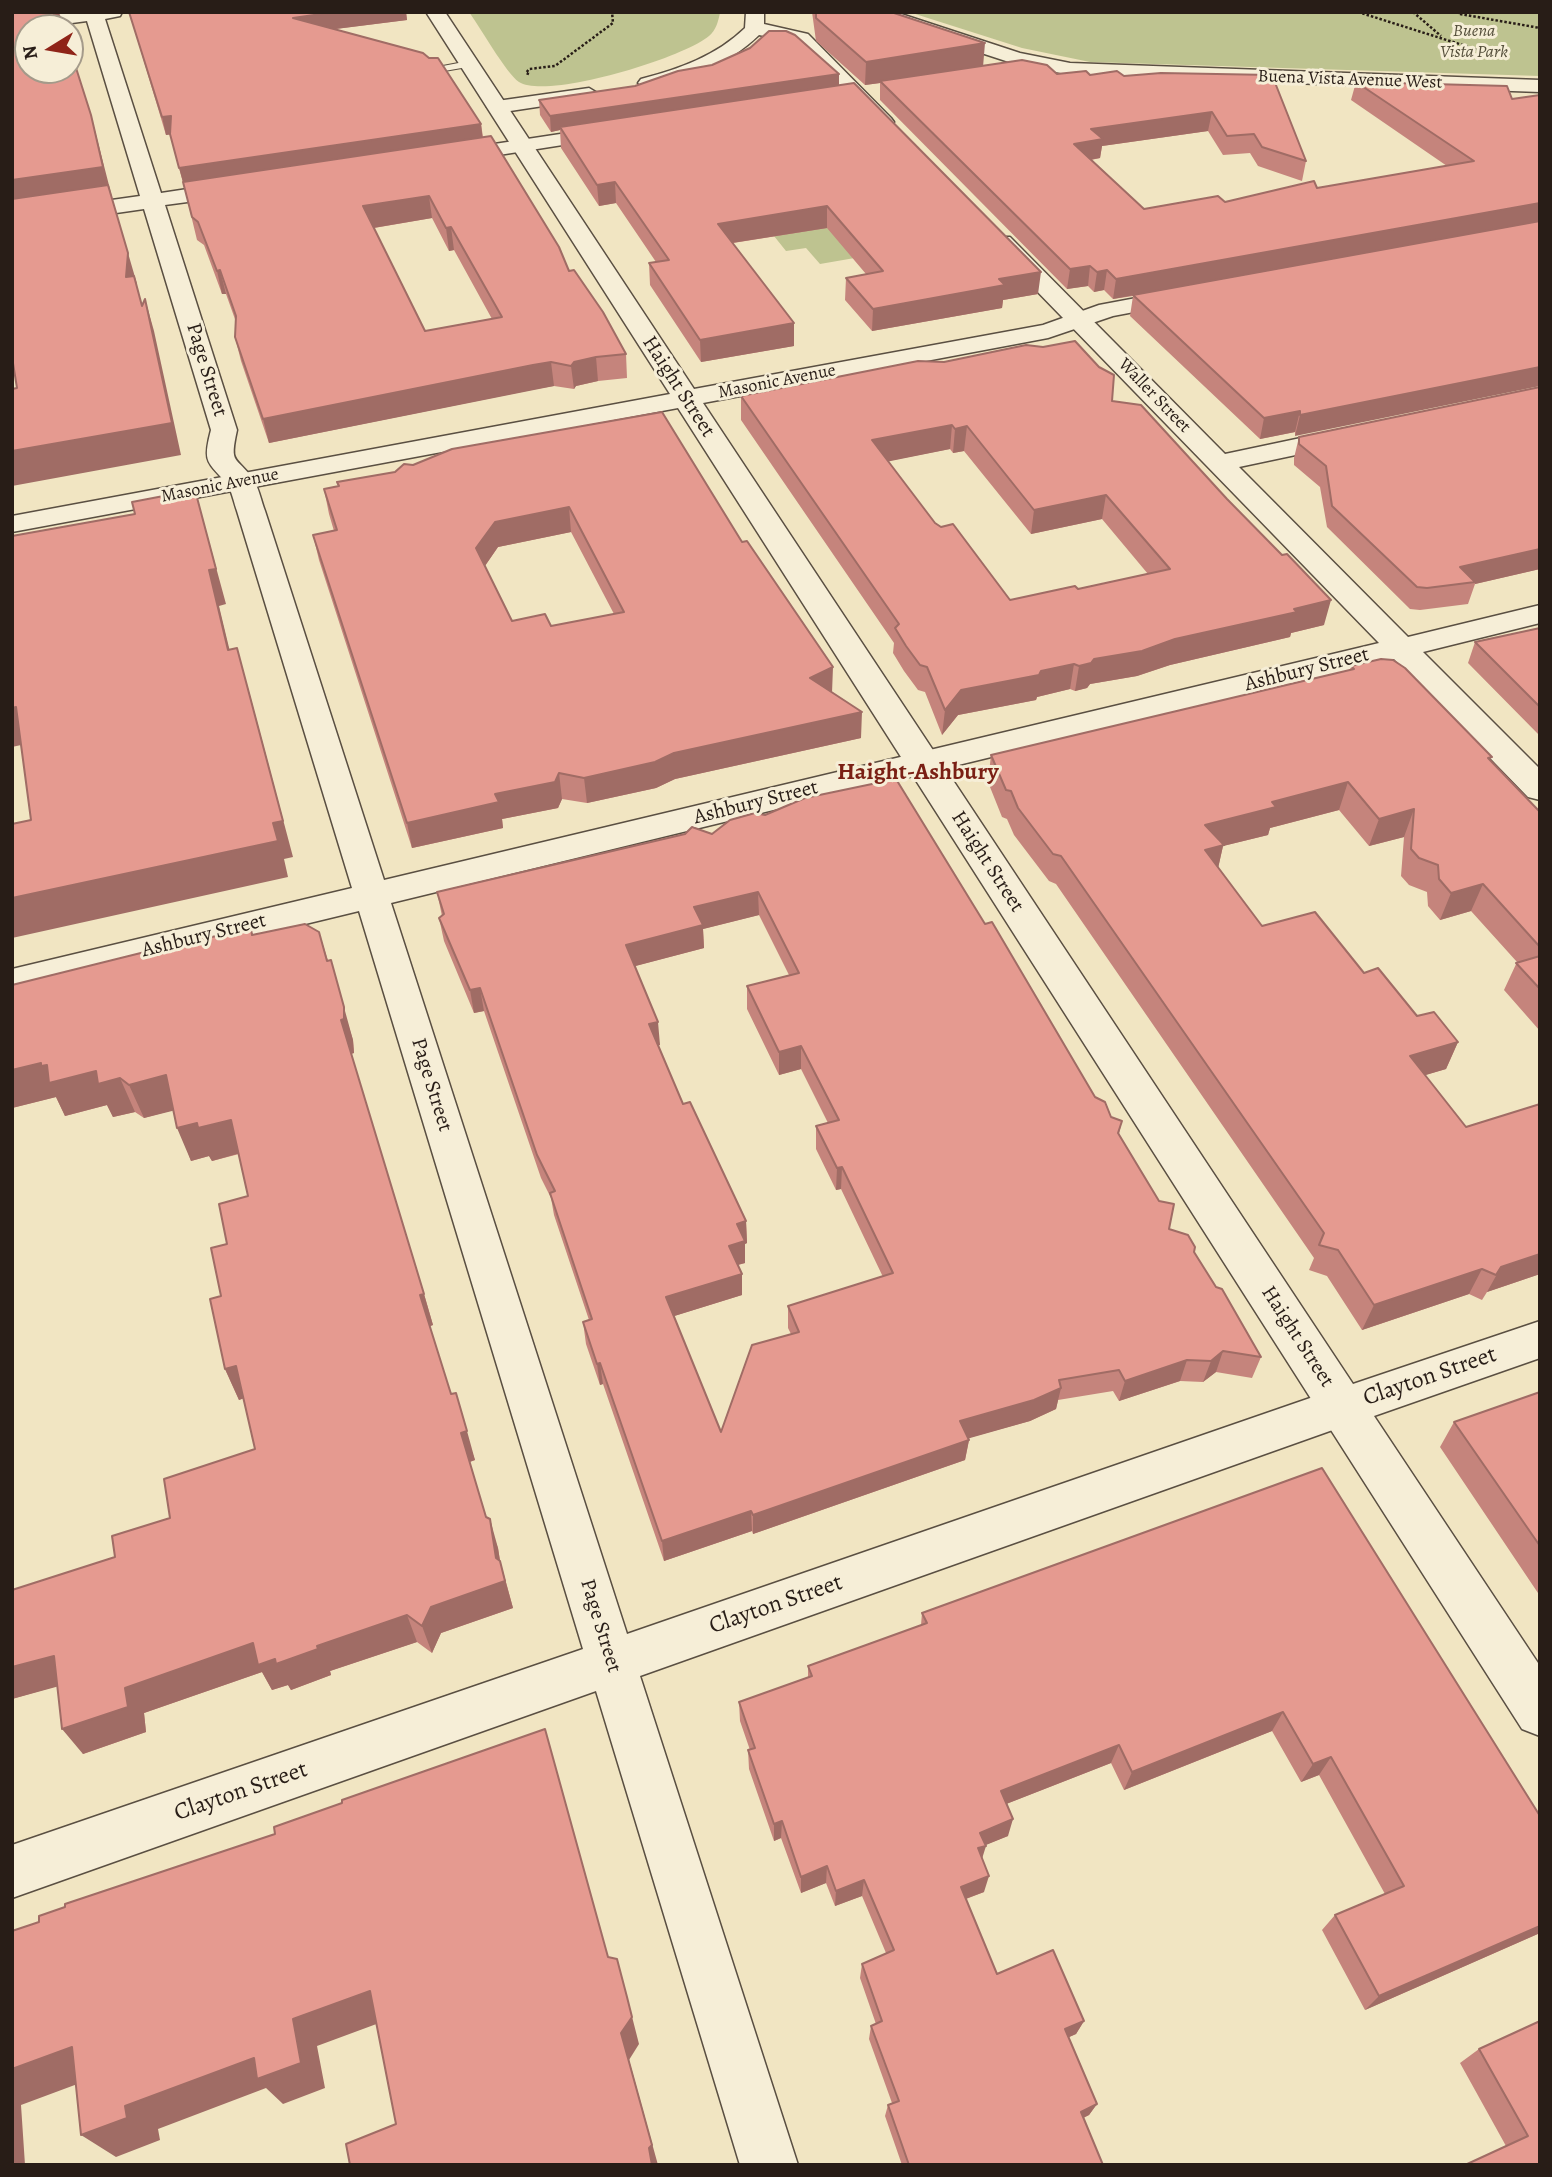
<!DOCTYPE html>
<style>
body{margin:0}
#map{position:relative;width:1552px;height:2177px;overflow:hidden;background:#f1e5c2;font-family:Alegreya,serif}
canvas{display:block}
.frame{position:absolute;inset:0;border:14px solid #281d17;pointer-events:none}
.north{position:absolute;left:14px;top:14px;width:70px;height:70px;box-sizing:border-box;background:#f6eed7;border:2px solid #a49a8a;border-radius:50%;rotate:259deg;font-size:19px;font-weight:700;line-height:28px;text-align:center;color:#281d17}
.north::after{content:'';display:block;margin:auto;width:24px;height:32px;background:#8f2418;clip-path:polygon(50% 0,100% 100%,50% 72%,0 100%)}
</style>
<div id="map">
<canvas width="1552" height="2177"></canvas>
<div class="frame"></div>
<div class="north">N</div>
</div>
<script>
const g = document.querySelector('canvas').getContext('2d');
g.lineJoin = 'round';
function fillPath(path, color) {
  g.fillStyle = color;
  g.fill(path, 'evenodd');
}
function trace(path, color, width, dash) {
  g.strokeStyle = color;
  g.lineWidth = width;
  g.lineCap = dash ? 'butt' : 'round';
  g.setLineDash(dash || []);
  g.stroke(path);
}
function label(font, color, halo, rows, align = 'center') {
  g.font = font + ' Alegreya,serif';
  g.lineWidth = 6;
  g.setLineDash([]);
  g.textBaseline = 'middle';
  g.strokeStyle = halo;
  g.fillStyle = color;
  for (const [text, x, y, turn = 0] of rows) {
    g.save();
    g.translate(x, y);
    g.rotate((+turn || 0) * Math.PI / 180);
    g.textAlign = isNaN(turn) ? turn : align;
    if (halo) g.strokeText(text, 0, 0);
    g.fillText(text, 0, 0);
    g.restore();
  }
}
fillPath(new Path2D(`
 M469 12H719L720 13C718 22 716 30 709 36 683 58 547 100 519 82 506 73 480 27 469 12Z
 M909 12H1540V76L1090 62 1022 48Z
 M896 216 924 246 820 264 806 248 786 251 774 236Z`), '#bec390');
const service = new Path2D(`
 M469 61 475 64 473 66 433 73 427 69Z`);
const minor = new Path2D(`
 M67 12H122L120 16 105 19 161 193 240 181 251 188 240 195 165 205 237 430C229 466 236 455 253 479 259 488 261 501 265 511L384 880 1379 643 994 247 991 242 994 237H1010L1225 454 1348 428 1357 430 1361 436 1357 442 1239 467 1408 637 1540 605V623L1423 652 1540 769V800L1528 797 1394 659 391 903 627 1634 1342 1387 1358 1393 1364 1407 1358 1421 640 1676 798 2165H740L596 1691 12 1898V1845L583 1649 359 911 12 995V969L352 888 237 511C234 503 232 491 227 484 208 461 202 464 211 430L144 209 12 228V214L140 196 87 21 12 31V19Z
 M746 12H764V24L808 34 891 118 894 122 891 126H877L794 42 759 35C728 65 689 79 648 89L638 83 641 79C679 69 716 56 745 28Z
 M866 12H895L1020 53 1070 63 1540 80V92L1070 75 1009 62 868 16Z
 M589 88 599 94 596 98 497 113 487 107 497 101Z
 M613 126 620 128 623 132 620 136 448 163 437 157 448 151Z`);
const tertiary = new Path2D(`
 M426 12H445L694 389 1043 325 1099 305 1184 289 1192 291 1196 296 1192 301 1113 316 1048 338 703 403 1353 1384 1540 1321V1358L1374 1416 1540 1666V1736L1522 1729 678 408 12 532V516L670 394Z`);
trace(service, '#5a4f42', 2);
trace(minor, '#5a4f42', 3);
trace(tertiary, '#5a4f42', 3);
trace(new Path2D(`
 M1358 12 1491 54
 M1413 12 1441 36
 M1440 12 1462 13
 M1460 14 1540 28
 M529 74 526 73 529 69 555 66 613 23 612 12`), '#281d17', 2.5, [2.5, 2]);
fillPath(service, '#f6eed7');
fillPath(minor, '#f6eed7');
fillPath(tertiary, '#f6eed7');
fillPath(new Path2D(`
 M129 12H406L407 20 335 29 481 124 483 137 569 271 626 354 627 378 598 381 576 386 574 389 554 386 536 389 269 443 241 361 235 337 236 322 226 294H222L204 245 197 240 184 186 170 134 166 135ZM432 218 449 251 454 250 492 319 425 331 374 228Z
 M812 12H891L983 66 1057 74 1090 75 1124 76 1161 73 1306 161 1302 181 1258 166 1250 153 1223 155 1208 131 1102 146 1100 158 1091 160 1144 209 1225 202 1317 188 1447 166 1351 100 1356 82 1512 99 1295 436V432L1260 439 1130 316 1133 296 1113 299 1104 290 1094 292 1088 286 1067 289 880 100V83L865 85 816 41Z
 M839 85 1038 294 1003 300 1002 308 872 331 845 300 846 278 866 274 827 228 733 243 794 346 701 362 650 285 649 263 656 262 616 203 599 206 561 148 560 130 551 132 540 115 539 100Z
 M1540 387V569L1475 584 1468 604 1420 610 1410 609 1327 527 1320 487 1294 465V458L1299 437Z
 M741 396 1112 401 1324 625 1291 633 1290 637 1170 665 1137 676 1090 684 1087 688 1075 691 1070 689 1037 697 1036 700 958 715 942 735 925 692 918 690 904 671 893 653 894 643 741 420ZM950 449 953 453 964 451 1031 534 1102 519 1148 574 1078 589 1010 600 935 523 888 461Z
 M662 412 832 692 861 738 675 779 656 788 587 803 562 799 558 808 502 819 503 828 412 848 319 560 313 535 334 531 329 514 324 489 338 487 337 482 395 472 413 465ZM571 532 614 614 551 626 512 621 485 566 498 547Z
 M1540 628V736L1468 663 1475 642Z
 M1351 666 1490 760 1540 812V1031L1504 990 1517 962 1471 911 1440 920 1428 906 1427 892 1409 885 1401 876 1404 837 1369 846 1339 810 1270 828 1268 835 1223 846 1218 868 1262 926 1364 973 1417 1016 1458 1042 1446 1069 1425 1075 1466 1127 1540 1104V1274L1487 1292 1482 1300 1469 1294 1362 1330 1327 1276 1309 1270 1314 1258 1056 884 1049 881 1014 835 1007 819 1002 817 988 782 991 755 1350 670Z
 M685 834 985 924 1095 1097 1111 1117 1122 1121 1119 1134 1169 1229 1194 1252 1261 1357 1252 1378 1216 1372 1203 1382 1180 1381 1119 1401 1113 1391 1058 1400 1056 1409 1030 1421 968 1438 969 1440 965 1460 753 1534 752 1531 664 1561 603 1384 600 1385 586 1344 583 1322 589 1320 554 1215 551 1198 541 1178 484 1011 474 1013 444 941 439 918 442 916 437 892ZM759 915 789 975 747 986V1009L779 1075 801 1069 828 1123 816 1126V1149L836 1190 841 1189 883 1277 788 1306V1328L791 1334 721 1432 674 1316 742 1295 738 1265 745 1263V1244L747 1243 746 1221 683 1104 658 1045H660L635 966 704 948 703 929Z
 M319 932 353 1040 354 1053 351 1054 424 1294 433 1325 429 1326 451 1394 475 1460 470 1462 486 1517 498 1548 500 1560 513 1608 441 1633 432 1653 417 1642 330 1671 331 1675 291 1690 288 1685 272 1690 262 1672 144 1713 146 1732 83 1754 57 1686 12 1699V1590L115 1557 170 1518 255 1449 244 1398 239 1400 225 1369 221 1296 227 1244 248 1196 239 1154 212 1161 209 1156 191 1161 173 1110 144 1118 135 1112 113 1117 107 1105 65 1116 56 1097 12 1108V985L253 935Z
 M1540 1392V1596L1440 1447 1454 1422Z
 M1322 1468 1540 1933 1365 2010 1322 1930 1335 1915 1385 1894 1319 1775 1301 1782 1272 1731 1124 1790 1111 1763 1006 1804 1008 1836 985 1845 982 1858 984 1892 966 1899 997 1974 1084 2021 1076 2034 1069 2037 1097 2104 1089 2115 1083 2118 1103 2165H902L885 2116 888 2105 892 2103 869 2039 871 2026 876 2024 860 1978 862 1964 886 1953 862 1896 835 1906 826 1883 801 1893 781 1838 774 1841 749 1769 748 1750H750L740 1721 739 1702 808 1677V1666L921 1625 922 1613Z
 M1540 2021V2165L1506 2146 1460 2063 1479 2049Z`), '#c5847c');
fillPath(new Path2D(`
 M335 12H406L407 20 296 34 293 18Z
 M985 43 983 67 880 81V83L865 85 866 62Z
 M839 74V89L560 127V130L551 132 550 116Z
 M1212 112 1208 131 1102 146 1100 158 1071 163 1074 144 1091 129Z
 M91 115 112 197 12 211V180Z
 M171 116 175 134 166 135 162 117Z
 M481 124 483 142 184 186 179 168Z
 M615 182 616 203 599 206 597 185Z
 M429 196 432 218 367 229 363 206Z
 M1540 203V221L1113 299 1116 279Z
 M827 206V228L719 245 718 224Z
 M451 227 454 250 449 251 446 228Z
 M128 253 137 284V285L126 277Z
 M1090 266 1088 286 1067 289 1070 269Z
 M220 270 226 294H222L217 271Z
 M1107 270 1104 290 1094 292 1097 272Z
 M1041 272 1038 294 1003 300 1002 308 872 331 873 309 999 279Z
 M145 299 154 331 181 455 12 486V451L172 423Z
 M794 323V346L701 362 700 340Z
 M596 357 598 381 576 386 574 389 571 366 574 362Z
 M551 362 554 386 269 443 263 419Z
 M1540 367V386L1295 436 1300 415Z
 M1300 411 1295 432 1260 439 1264 418Z
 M952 425 950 449 871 465 872 440Z
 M967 426 964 451 953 453 955 429Z
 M195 490 226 604 219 606 238 685 228 650 209 570Z
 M1106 495 1102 519 1031 534 1034 510Z
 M569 507 571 532 498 547 480 573 476 548 495 522Z
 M1540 549V569L1475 584V582L1460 567Z
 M1331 600 1324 625 1291 633 1290 637 1170 665 1137 676 1090 684 1087 688 1075 691 1079 666 1094 659Z
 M1074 664 1070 689 1037 697 1036 700 958 715 942 735 945 710 961 690Z
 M833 667 832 693 810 678Z
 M247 684 293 857 284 859 288 877 12 938V898L273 823Z
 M16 707 30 743 12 747V708Z
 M862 712 861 738 675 779 656 788 587 803 584 778 674 753Z
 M559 773 562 799 558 808 502 819 503 828 412 848 407 823Z
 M1348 782 1339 810 1270 828 1268 835 1223 846 1217 873 1198 853 1205 825 1272 802Z
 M1414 809 1404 837 1369 846 1379 819Z
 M1483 884 1471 911 1440 920 1451 893Z
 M758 892 759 915 703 929 704 948 628 968 626 945 694 907Z
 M331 960 353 1040 354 1053 350 1054 341 1020Z
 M480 988 484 1011 474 1013 470 990Z
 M658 1022 660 1045 651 1047 649 1024Z
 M1458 1042 1446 1069 1399 1083 1410 1056Z
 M801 1046V1069L779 1075V1052Z
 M41 1063 96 1071 120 1078 135 1112 113 1117 107 1105 65 1116 56 1097 12 1108V1070Z
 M166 1075 180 1109 144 1118 129 1085Z
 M231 1120 244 1152 212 1161 209 1156 191 1161 177 1128 197 1123Z
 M842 1167 841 1189 836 1190 837 1168Z
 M746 1221 747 1243 745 1244V1263L729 1267V1246L737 1224Z
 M1540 1254V1274L1487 1292 1501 1267Z
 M1482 1269 1469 1294 1362 1330 1374 1305Z
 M742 1274V1295L668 1318 666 1297Z
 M424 1294 433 1325 428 1327 420 1295Z
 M1223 1351 1216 1372 1203 1382 1211 1361Z
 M1187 1360 1180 1381 1119 1401 1125 1381Z
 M600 1363 603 1384 600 1385 597 1364Z
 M236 1366 250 1396 239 1400 225 1369Z
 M1061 1388 1056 1409 1030 1421 956 1442 960 1421Z
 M467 1431 475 1460 469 1462 461 1433Z
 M969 1440 965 1460 753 1534V1515Z
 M751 1511 752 1531 664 1561 662 1541Z
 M490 1519 498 1548 503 1581 500 1561 513 1608 441 1633 432 1653 422 1626 431 1607 496 1558Z
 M407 1615 417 1642 330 1671 331 1675 291 1690 288 1685 272 1690 262 1672 144 1713 146 1732 83 1754 62 1729 125 1688 253 1643 317 1646Z
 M54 1656 74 1682 12 1699V1667Z
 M1283 1712 1272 1731 1124 1790 1132 1772Z
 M1119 1745 1111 1763 996 1808 1001 1791Z
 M1331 1757 1319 1775 1301 1782 1313 1764Z
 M1013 1819 1008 1836 981 1847 986 1846 981 1862 974 1864 980 1833Z
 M782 1821 781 1838 774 1841V1824Z
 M827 1866 826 1883 801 1893V1877Z
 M989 1876 984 1892 957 1902 961 1887Z
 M864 1880 862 1896 835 1906 836 1891Z
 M1540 1926V1933L1365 2010 1379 1996Z
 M370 1991 390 2019 317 2046 325 2088 283 2104 266 2088 158 2129 160 2140 116 2157 81 2135 125 2106 293 2019Z
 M627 1997 639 2044 629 2060 658 2165H652L621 2033Z
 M1084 2021 1076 2034 1058 2042 1065 2029Z
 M72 2047 107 2073 21 2105 25 2165H12V2069Z
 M1097 2104 1089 2115 1073 2123 1081 2112Z`), '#a06c65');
const building = new Path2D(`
 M12 12H53L54 15H59L63 28H28V70H70V49L91 115 103 167 12 180Z
 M129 12H335L293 18 423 53 429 58H438L481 124 179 168 170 134 171 116 162 117Z
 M816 12H891L985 43 866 62 816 18Z
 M769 31H786L795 35 839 74 550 116 539 100 635 86 678 71 712 65 750 48Z
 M1022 60 1047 65 1057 74 1086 71 1090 75 1117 71 1124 76 1161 73 1272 75 1306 161 1262 147 1254 134 1227 136 1212 112 1091 129 1103 139 1074 144 1144 209 1218 196 1225 202 1314 181 1317 188 1474 161 1356 82 1507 86 1512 99 1540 95V203L1116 279 1107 270 1097 272 1090 266 1070 269 880 81Z
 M854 83 1041 272 999 279 1005 285 873 309 846 278 883 271 827 206 718 224 794 323 700 340 649 263 669 260 615 182 597 185 560 127Z
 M491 136 559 247 569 271 574 270 603 312 626 354 596 357 574 362 571 366 551 362 533 365 263 419 235 337 236 316 220 270 217 271 198 222 192 217 183 182ZM429 196 446 228 451 227 502 317 425 331 363 206Z
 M108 185 128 253 126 277 134 276 142 306 145 299 172 423 12 451V389L17 388 12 357V199Z
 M1540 221V367L1300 415V411L1264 418 1133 295Z
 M1075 341 1099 367 1114 375 1112 401 1141 405 1227 499 1282 555 1287 554 1331 600 1294 609 1297 612 1175 639 1142 651 1094 659 1091 663 1079 666 1074 664 1041 671 1039 675 961 690 945 710 927 667 920 665 906 646 895 628 899 624 741 396 918 361 944 362 1026 345 1043 347ZM952 425 955 429 967 426 1034 510 1106 495 1170 569 1078 589 1075 586 1010 600 953 524 941 527 935 523 872 440Z
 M1540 387V549L1460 567 1475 582 1427 588 1417 587 1332 506 1326 466 1299 444V437Z
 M662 412 742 542 747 541 833 667 810 678 862 712 674 753 655 762 584 778 559 773 555 782 495 794 499 802 407 823 313 535 337 530 324 489 339 486 337 482 395 472 404 464 413 465 452 449ZM569 507 624 612 551 626 545 614 512 621 476 548 495 522Z
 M195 490 216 569 209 570 228 650 237 648 283 821 273 823 278 841 12 898V824L31 820 16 707 12 708V536L135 514 132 502Z
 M1540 628V707L1475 642Z
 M1381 659 1393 660 1405 668 1492 757 1488 758 1540 812V947L1483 884 1451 893 1439 879 1438 865 1419 858 1411 849 1414 809 1379 819 1348 782 1272 802 1276 807 1205 825 1224 845 1205 850 1262 926 1315 912 1364 973 1378 968 1417 1016 1434 1012 1458 1042 1410 1056 1466 1127 1540 1104V1254L1501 1267 1496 1275 1482 1269 1374 1305 1338 1250 1319 1245 1324 1233 1061 856 1053 854 1018 808 1011 791 1006 790 991 755 1354 669 1351 666Z
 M896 779 985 924 992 922 1095 1097 1105 1102 1111 1117 1122 1121 1118 1133 1159 1201 1174 1204 1169 1229 1188 1235 1195 1247 1194 1252 1216 1287 1222 1289 1261 1357 1223 1351 1211 1361 1187 1360 1125 1381 1119 1370 1059 1380 1061 1388 1034 1400 960 1421 969 1440 753 1515 751 1511 662 1541 600 1363 597 1364 583 1322 592 1319 550 1193 555 1191 537 1155 480 988 470 990 439 918 444 914 437 892 685 834 692 827 712 834 730 820 755 813 765 815 805 798ZM758 892 799 973 747 986 779 1052 801 1046 839 1120 816 1126 837 1168 842 1167 893 1273 788 1306 799 1332 752 1345 721 1432 666 1297 742 1274 729 1246 745 1241 737 1224 746 1221 690 1102 683 1104 649 1024 658 1022 626 945 703 925 694 907Z
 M305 924 319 932 327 961 331 960 344 1007V1019L341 1020 424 1294 420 1295 451 1394 456 1393 467 1431 461 1433 486 1517 490 1519 496 1558 500 1561 505 1581 431 1607 422 1626 407 1615 317 1646 318 1649 276 1664 275 1659 258 1665 253 1643 125 1688 128 1707 62 1729 54 1656 12 1667V1590L115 1557 112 1536 170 1518 164 1479 255 1449 236 1366 225 1369 210 1299 221 1296 211 1248 227 1244 219 1204 248 1196 231 1120 198 1128 197 1123 177 1128 166 1075 129 1085 120 1078 98 1084 96 1071 49 1083 47 1065 41 1066V1063L12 1070V985L177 944 251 929 252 935Z
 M1540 956V989L1516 963Z
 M1540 1392V1546L1454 1422Z
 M1322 1468 1540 1816V1926L1379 1996 1335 1915 1404 1886 1331 1757 1313 1764 1283 1712 1132 1772 1119 1745 1001 1791 1013 1819 980 1833 986 1846 978 1848 989 1876 961 1887 997 1974 1053 1950 1084 2021 1065 2029 1097 2104 1081 2112 1103 2165H909L888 2105 899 2101 871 2026 882 2021 862 1964 894 1950 864 1880 836 1891 827 1866 801 1877 782 1821 774 1824 748 1750 755 1748 739 1702 812 1676 808 1666 927 1623 922 1613Z
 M545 1729 608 1957 617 1959 627 1997 632 2017 621 2033 652 2145 649 2148 652 2165H350L346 2144 396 2124 370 1991 293 2019 301 2063 257 2079 254 2058 125 2106 127 2118 81 2135 72 2047 12 2069V1931L39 1922V1916L65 1907V1904L275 1834 274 1827 342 1803V1800Z
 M1540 2021V2165H1465L1528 2136 1479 2049Z`);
fillPath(building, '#e59a90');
trace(building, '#a06c65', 2);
label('italic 18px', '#554f3b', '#f6eed7', [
 ["Buena",1474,32],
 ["Vista Park",1474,53]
]);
label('18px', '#281d17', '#f6eed7', [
 ["Buena Vista Avenue West",1350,80,2],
 ["Masonic Avenue",777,382,-11],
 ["Waller Street",1154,396,46],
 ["Masonic Avenue",220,486,-11]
]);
label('21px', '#281d17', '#f6eed7', [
 ["Page Street",206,370,73],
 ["Haight Street",678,387,57],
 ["Ashbury Street",1307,670,-14],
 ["Ashbury Street",756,803,-14],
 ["Haight Street",987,862,57],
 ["Ashbury Street",204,936,-14],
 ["Page Street",431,1085,73],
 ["Haight Street",1297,1337,57],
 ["Page Street",600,1626,73]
]);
label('bold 24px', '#7a1f14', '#f6eed7', [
 ["Haight-Ashbury",918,773]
]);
label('24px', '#281d17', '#f6eed7', [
 ["Clayton Street",1430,1377,-19],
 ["Clayton Street",776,1605,-19],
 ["Clayton Street",241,1792,-19]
]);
</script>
